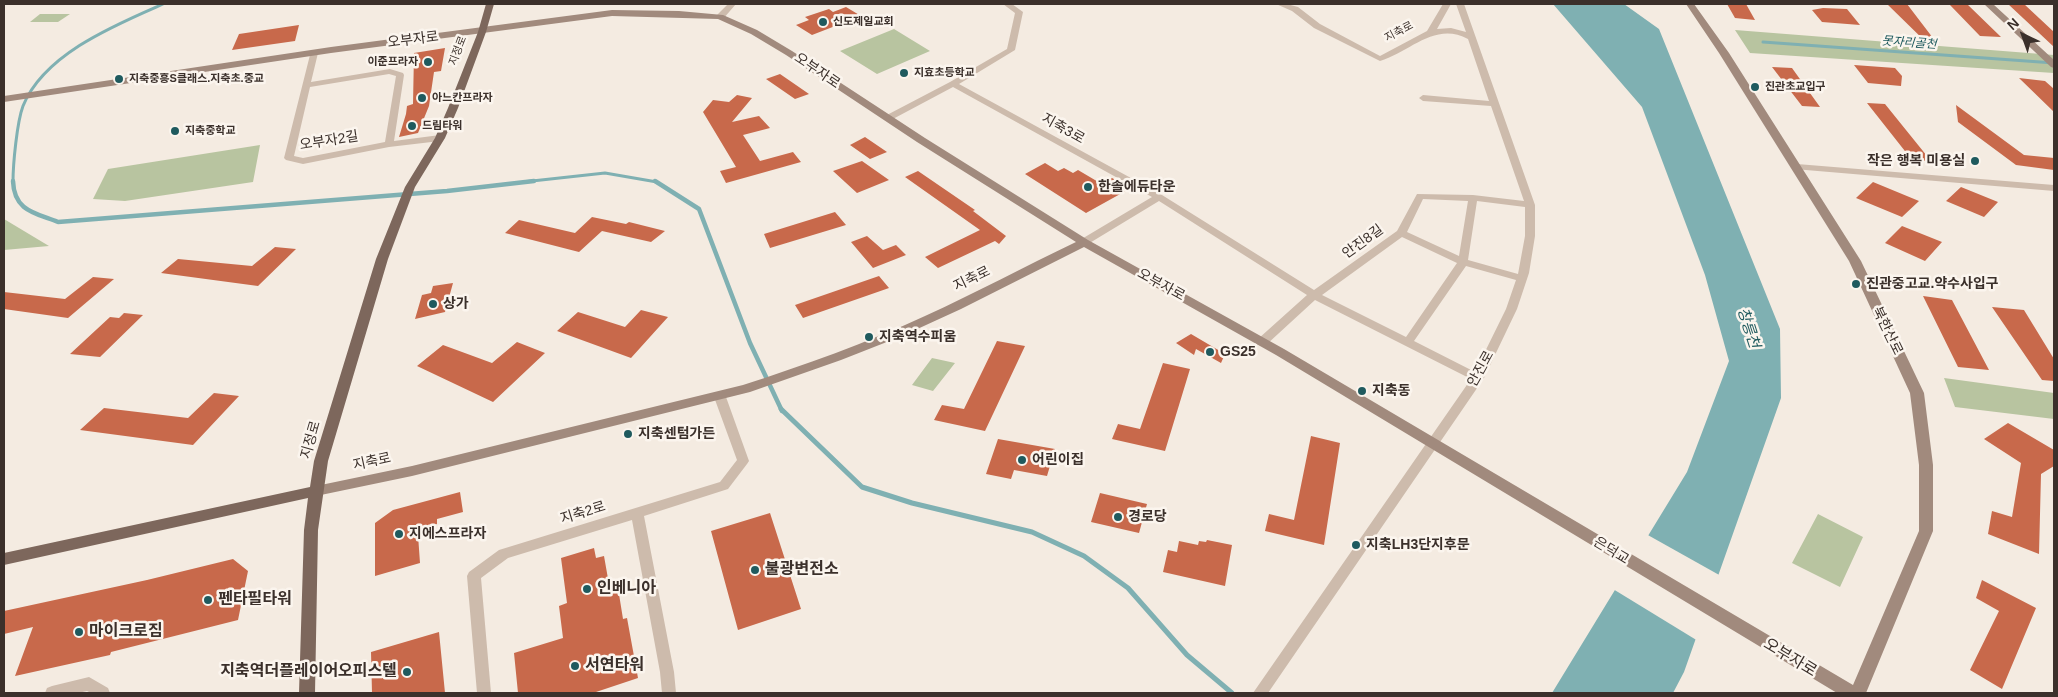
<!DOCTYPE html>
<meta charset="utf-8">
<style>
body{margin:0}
#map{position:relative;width:2058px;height:697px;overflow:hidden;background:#f4ebe1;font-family:Helvetica,sans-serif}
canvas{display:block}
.frame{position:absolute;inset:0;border:5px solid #3b302b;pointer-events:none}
.north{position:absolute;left:1998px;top:10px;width:50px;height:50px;-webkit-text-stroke:4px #fbf5ee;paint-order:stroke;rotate:318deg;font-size:14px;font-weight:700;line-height:20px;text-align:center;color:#3b302b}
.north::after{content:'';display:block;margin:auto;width:18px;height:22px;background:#3b302b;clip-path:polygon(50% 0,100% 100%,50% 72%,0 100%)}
</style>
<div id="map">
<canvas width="2058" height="697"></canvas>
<div class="frame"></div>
<div class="north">N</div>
</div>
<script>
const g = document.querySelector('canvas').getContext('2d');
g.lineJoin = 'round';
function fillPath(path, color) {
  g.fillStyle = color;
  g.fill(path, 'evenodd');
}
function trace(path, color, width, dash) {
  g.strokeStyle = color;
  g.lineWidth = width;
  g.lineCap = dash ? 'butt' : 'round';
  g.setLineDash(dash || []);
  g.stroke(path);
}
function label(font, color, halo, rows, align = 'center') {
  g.font = font + ' Helvetica,"Noto Sans KR",sans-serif';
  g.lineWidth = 5;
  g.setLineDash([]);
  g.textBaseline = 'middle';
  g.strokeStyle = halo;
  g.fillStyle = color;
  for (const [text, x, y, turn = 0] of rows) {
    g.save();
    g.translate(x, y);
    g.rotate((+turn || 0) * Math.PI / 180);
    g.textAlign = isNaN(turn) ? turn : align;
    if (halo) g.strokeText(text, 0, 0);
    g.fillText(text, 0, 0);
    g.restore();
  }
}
fillPath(new Path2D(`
 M40 14H70L58 22H30Z
 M894 29 930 51 877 74 840 51Z
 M1735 30 2054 55V73L1750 53Z
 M260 145 253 182 125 201 93 199 108 169Z
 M4 219 49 246 4 250Z
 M932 358 955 363 933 391 912 385Z
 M1944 378 2054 393V419L1955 407Z
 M1818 514 1863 537 1840 587 1792 563Z`), '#b8c4a0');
fillPath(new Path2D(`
 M1553 4H1624L1659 29 1780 329 1781 398 1684 672 1673 693H1552L1687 472 1729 361 1705 275 1642 107Z`), '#7fb0b2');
fillPath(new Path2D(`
 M1646 534 1721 576 1698 641 1613 589Z`), '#f4ebe1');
trace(new Path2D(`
 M1763 42 2054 63
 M13 182C13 164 17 122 23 106 44 54 115 25 163 4
 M523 182 605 173 657 182`), '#7fb0b2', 3);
trace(new Path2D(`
 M13 181C14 211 35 213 58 222L447 191 534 181
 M655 181 699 209 750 343 782 411`), '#7fb0b2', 4.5);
trace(new Path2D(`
 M781 409 862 487 912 503 1032 532 1084 556 1128 588 1187 655 1232 693`), '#7fb0b2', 5);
fillPath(new Path2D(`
 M1727 4H1746L1755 20 1735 18Z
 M1887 4H1907L1936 42 1931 47Z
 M1949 4H1967L2001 37 1980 36Z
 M2008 4H2024L2054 32V47Z
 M846 7 861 16 812 35 796 25 809 20 805 17 829 9 833 12Z
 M1823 8 1847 9 1860 25 1822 22 1812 10Z
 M299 25 295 41 232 50 239 34Z
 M445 48 441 71 434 72 429 106 418 133 399 137 406 114 407 106 413 104 414 53Z
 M1854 65 1895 68 1902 76 1901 86 1868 83Z
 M1772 67 1792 68 1820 107 1802 106Z
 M780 74 796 85 809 94 795 99 766 79Z
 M2019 78 2045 81 2054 89V112Z
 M737 95 752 98 732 122 759 116 770 128 743 135 760 161 793 152 801 162 726 183 720 171 736 167 703 112 713 100 729 102Z
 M1867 103 1885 104 1931 161 1912 160Z
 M1956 105 2024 155 2054 158V170L2016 165 1958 122Z
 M865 137 887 152 870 159 850 145Z
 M862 161 889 180 857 193 833 171Z
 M1045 163 1058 171 1064 168 1073 173 1078 170 1100 183 1112 178 1131 188 1086 213 1025 174Z
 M918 171 975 210 973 211 1006 236 999 244 995 241 938 268 925 257 980 230 905 177Z
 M1873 182 1919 201 1902 217 1856 198Z
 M1961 187 1998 202 1984 217 1946 201Z
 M835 212 846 225 770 248 764 234Z
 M592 217 626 224 629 222 665 231 651 242 602 231 579 252 505 233 519 220 575 233Z
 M1902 226 1942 242 1925 261 1885 243Z
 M867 236 883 250 896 245 906 255 873 268 851 242Z
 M275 247 296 249 258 286 161 273 178 259 252 266Z
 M879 276 889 288 803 318 795 305Z
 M93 277 114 279 68 318 4 309V292L65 299Z
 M453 283 445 312 415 319 422 295 431 293 433 286Z
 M1923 296 1952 300 1989 370 1958 367Z
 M1992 307 2024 310 2054 359V381L2042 380Z
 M641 310 668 317 631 358 557 331 578 312 625 327Z
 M124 313 143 315 100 357 70 354 110 317 119 318Z
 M1191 334 1225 354 1221 363 1196 349 1194 355 1176 343Z
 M997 341 1025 346 985 431 934 420 942 405 964 409Z
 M517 342 545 353 493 402 417 366 443 345 492 363Z
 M1163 363 1190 369 1165 451 1112 439 1118 424 1140 429Z
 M214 393 239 396 193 445 80 430 104 408 188 418Z
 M2008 423 2054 450V466L2041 474 2039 554 1988 534 1992 511 2012 517 2021 463 1984 439Z
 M1311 436 1340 443 1324 545 1265 531 1269 514 1294 520Z
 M998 439 1055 449 1047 476 1014 470 1011 479 986 474Z
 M460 492 463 512 437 519V524L427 527 428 533 418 535 420 563 375 576V523L393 510Z
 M1100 493 1147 504 1139 533 1091 522Z
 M770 513 801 609 738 630 711 531Z
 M1207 540 1232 545 1225 586 1163 572 1168 550 1177 552 1179 541 1198 545 1199 541 1206 542Z
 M594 548 596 558 604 556 610 590 618 588 623 619 627 618 638 678 593 693H518L514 653 563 638 559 606 567 603 561 558Z
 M233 559 248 571 238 620 111 652 110 655 15 676 33 627 4 634V611L147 580Z
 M1982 580 2036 608 2002 689 1970 670 1999 611 1976 598Z
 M439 632 445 693H372L371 652Z`), '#c8694b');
fillPath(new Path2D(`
 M728 4H736L723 19H717V15Z
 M1003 4H1012L1023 12 1015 50 959 84 1162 195 1314 290 1397 231 1417 194 1473 195 1524 201 1491 106 1423 101 1419 98 1423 95 1489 101 1468 39C1435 21 1410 52 1380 61L1314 28 1292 11 1276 4H1287L1298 7 1320 24 1380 56 1427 31 1443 4H1451L1437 29 1451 28 1466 32 1456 4H1464L1535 205V236L1529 273 1517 309 1484 378 1268 693H1253L1471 379 1315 300 1266 345H1258L1256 342 1258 339 1307 295 1159 201 1088 244H1080L1079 242 1080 240 1152 197 953 87 891 120H885V116L950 82 1007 49 1015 13ZM1423 199 1468 201 1459 256 1407 232ZM1477 201 1525 207V236L1518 274 1468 260ZM1402 237 1457 263 1406 337 1322 295ZM1466 266 1516 280 1506 309 1475 372 1414 341Z
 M311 51 318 53 311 82 390 69 403 73 404 75 394 141 440 135 445 138 440 141 389 147 303 164 286 160 284 158ZM389 74 396 76 385 142 303 158 294 156 310 87Z
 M1797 164 2054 185V191L1794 169 1792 167Z
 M720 393 724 394 726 397 749 461 747 464 728 489 644 516 674 672 676 693H662L660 672 632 520 508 558 481 578 491 693H477L467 576 469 572 499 550 720 482 737 460 714 397 716 394Z
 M89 677 108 688 110 693H91L87 691 78 693H45L47 688 52 686Z`), '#cdbbac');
fillPath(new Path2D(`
 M1686 4H1694L1729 53 1861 261 1924 393 1933 465V531L1866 693H1837L1276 355 1084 247 961 309 902 336 841 360 750 392 412 476 316 496 311 495 309 491 311 487 316 486 412 466 743 385C805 365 866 343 925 316 976 293 1025 266 1076 242L917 142 786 55 751 34 718 19 612 16 331 53 4 102V96L331 47 612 10 679 11 723 15 757 30 792 51 925 138 1088 240 1284 349 1853 685 1919 531V465L1910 393 1849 261 1719 53Z
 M1984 4H1993L2054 60V68L2051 67Z`), '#a18a7d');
fillPath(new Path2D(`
 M486 4H494L486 32 458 108 445 138 415 187 388 259 328 461 318 530 315 693H299L304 530 308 498 4 565V553L310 487 314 461 376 259 405 187 435 138 448 108 478 32Z`), '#7d675c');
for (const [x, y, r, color] of [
 [823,22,5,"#1f5a5e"],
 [428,62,5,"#1f5a5e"],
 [904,73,5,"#1f5a5e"],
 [119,79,5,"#1f5a5e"],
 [1755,87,5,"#1f5a5e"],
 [422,98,5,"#1f5a5e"],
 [412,126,5,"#1f5a5e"],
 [175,131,5,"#1f5a5e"],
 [1975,161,5,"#1f5a5e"],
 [1088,187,5,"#1f5a5e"],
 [1856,284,5,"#1f5a5e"],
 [433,304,5,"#1f5a5e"],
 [869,337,5,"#1f5a5e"],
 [1210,352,5,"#1f5a5e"],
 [1362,391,5,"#1f5a5e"],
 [628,434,5,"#1f5a5e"],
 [1022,460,5,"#1f5a5e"],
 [1118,517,5,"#1f5a5e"],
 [399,534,5,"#1f5a5e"],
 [1356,545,5,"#1f5a5e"],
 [755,570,5,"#1f5a5e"],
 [587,589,5,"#1f5a5e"],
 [208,600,5,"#1f5a5e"],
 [79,632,5,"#1f5a5e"],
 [575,666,5,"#1f5a5e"],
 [407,672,5,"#1f5a5e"]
]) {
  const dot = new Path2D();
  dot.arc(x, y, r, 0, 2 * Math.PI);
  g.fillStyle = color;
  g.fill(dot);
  trace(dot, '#fbf5ee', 2);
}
label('bold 11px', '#3b302b', '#fbf5ee', [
 ["신도제일교회",833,22],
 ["이준프라자",418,62,"right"],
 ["지효초등학교",914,73],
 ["지축중흥S클래스.지축초.중교",129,79],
 ["진관초교입구",1765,87],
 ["아느칸프라자",432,98],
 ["드림타워",422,126],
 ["지축중학교",185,131]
], 'left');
label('11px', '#3b302b', '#fbf5ee', [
 ["지축로",1399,32,-28],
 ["지정로",458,51,-69]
]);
label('italic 12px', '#1f5a5e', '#fbf5ee', [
 ["못자리골천",1909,43,4]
]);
label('14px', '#3b302b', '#fbf5ee', [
 ["오부자로",413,40,-7],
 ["오부자로",817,71,34],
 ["지축3로",1063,129,29],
 ["오부자2길",329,141,-9],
 ["안진8길",1363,242,-36],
 ["지축로",972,279,-26],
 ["오부자로",1161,285,29],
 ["북한산로",1887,331,64],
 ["안진로",1481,369,-61],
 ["지정로",311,440,-74],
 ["지축로",372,462,-12],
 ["지축2로",583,513,-17],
 ["은덕교",1611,551,31]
]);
label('bold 14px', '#3b302b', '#fbf5ee', [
 ["작은 행복 미용실",1965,161,"right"],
 ["한솔에듀타운",1098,187],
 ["진관중고교.약수사입구",1866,284],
 ["상가",443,304],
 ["지축역수피움",879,337],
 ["GS25",1220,352],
 ["지축동",1372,391],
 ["지축센텀가든",638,434],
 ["어린이집",1032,460],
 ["경로당",1128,517],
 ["지에스프라자",409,534],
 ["지축LH3단지후문",1366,545]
], 'left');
label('italic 15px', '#1f5a5e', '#fbf5ee', [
 ["창릉천",1748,328,72]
]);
label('bold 16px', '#3b302b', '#fbf5ee', [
 ["불광변전소",765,570],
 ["인베니아",597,589],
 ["펜타필타워",218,600],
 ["마이크로짐",89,632],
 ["서연타워",585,666],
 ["지축역더플레이어오피스텔",397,672,"right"]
], 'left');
label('16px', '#3b302b', '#fbf5ee', [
 ["오부자로",1790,658,31]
]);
</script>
